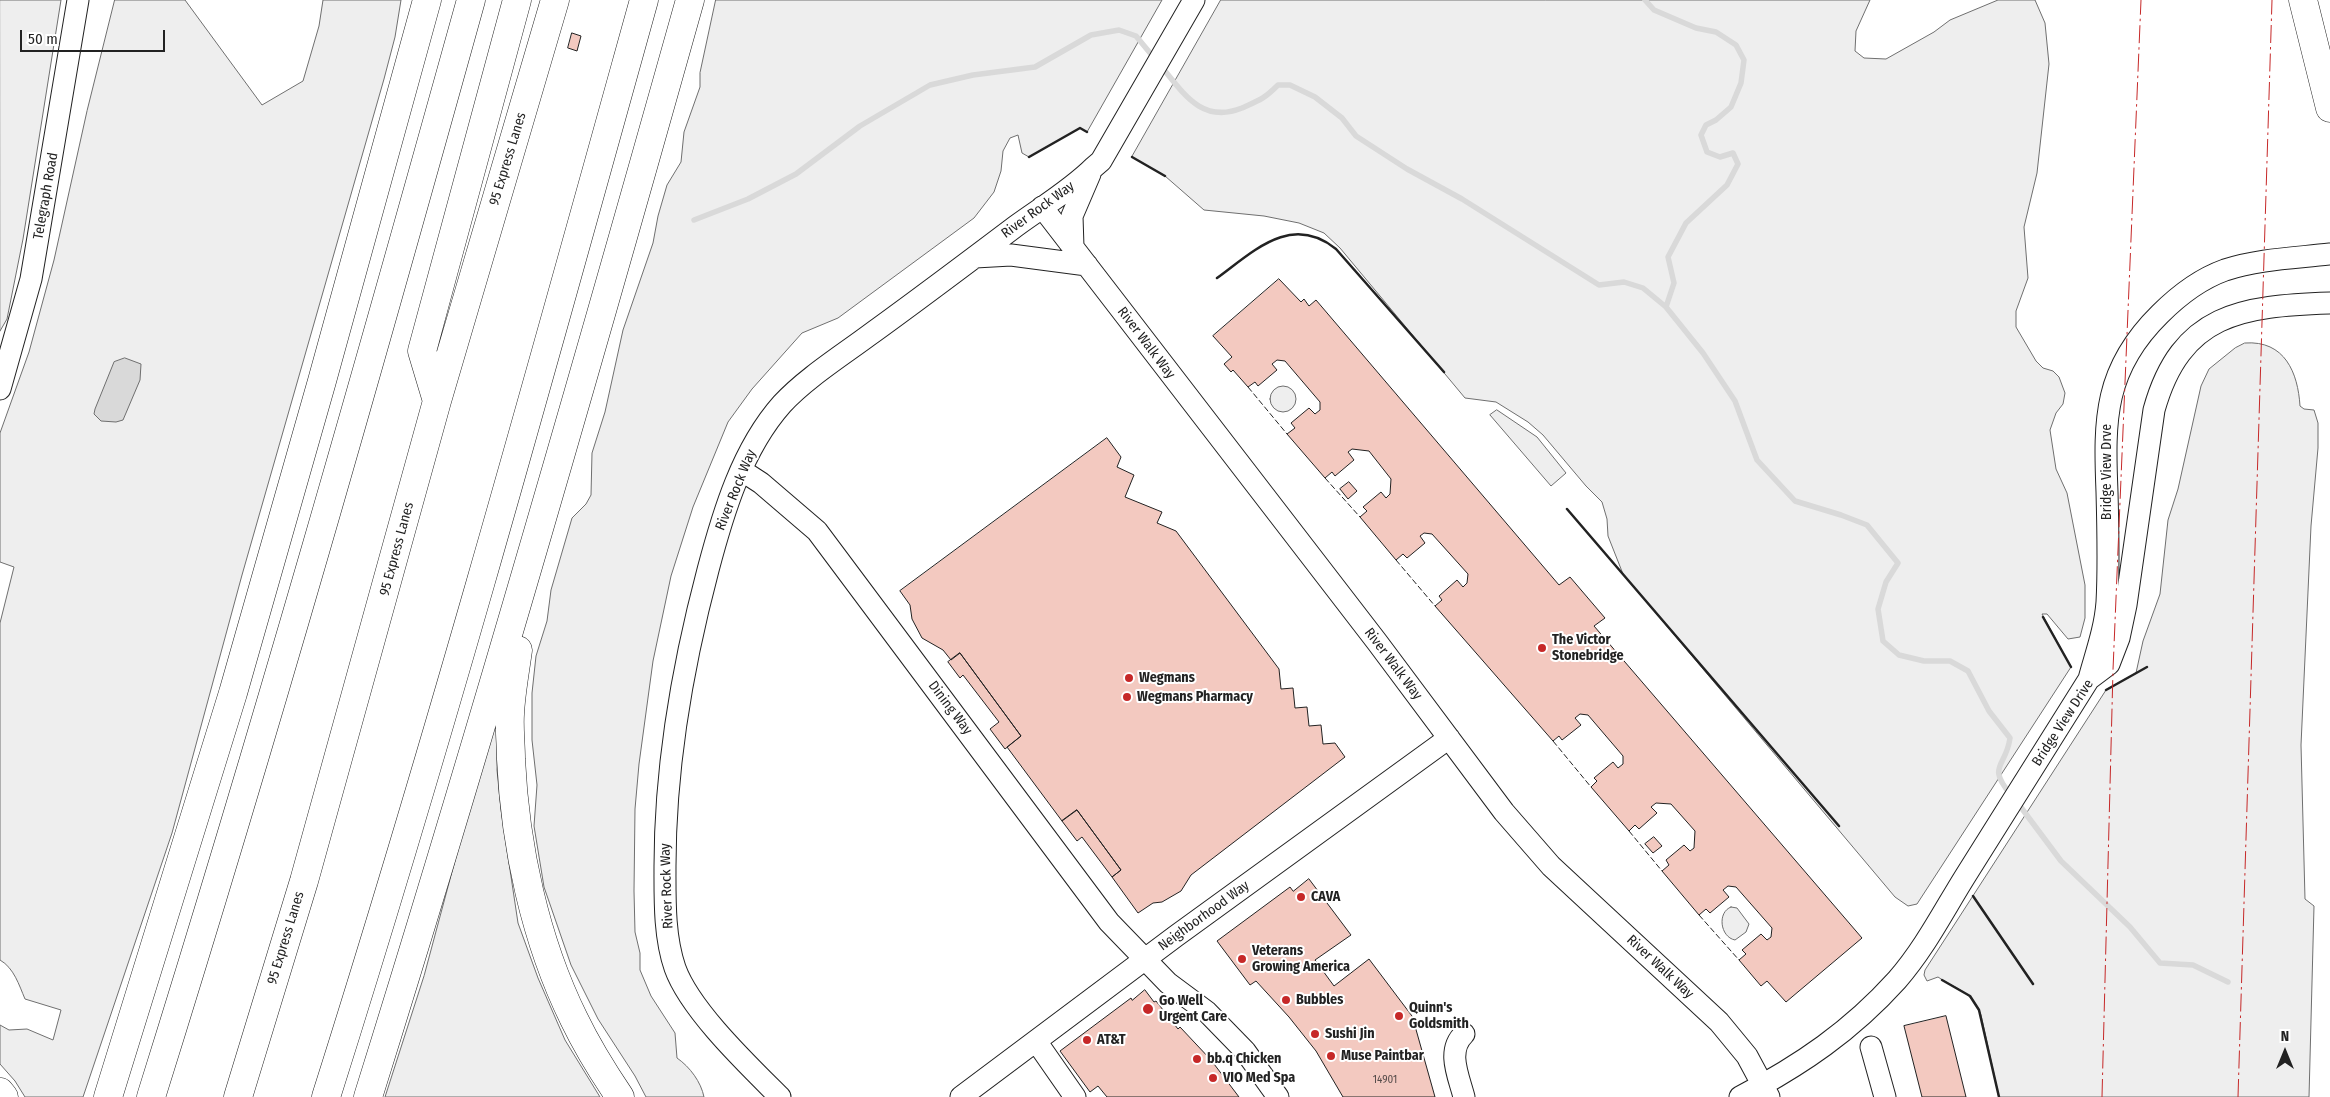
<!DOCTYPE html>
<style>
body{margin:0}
#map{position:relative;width:2330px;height:1097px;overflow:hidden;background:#fff;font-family:"Fira Sans Condensed",sans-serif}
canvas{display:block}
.north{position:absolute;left:2260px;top:1027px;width:50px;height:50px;-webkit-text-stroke:4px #fff;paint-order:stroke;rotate:0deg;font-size:14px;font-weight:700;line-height:20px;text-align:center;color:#222}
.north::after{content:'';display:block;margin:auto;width:18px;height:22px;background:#222;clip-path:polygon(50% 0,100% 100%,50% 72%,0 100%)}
.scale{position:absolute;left:20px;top:30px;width:145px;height:22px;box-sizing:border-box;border:2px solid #222;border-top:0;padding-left:6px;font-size:15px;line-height:18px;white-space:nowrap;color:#222;-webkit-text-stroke:4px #fff;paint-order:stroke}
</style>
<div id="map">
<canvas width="2330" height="1097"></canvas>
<div class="north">N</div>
<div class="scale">50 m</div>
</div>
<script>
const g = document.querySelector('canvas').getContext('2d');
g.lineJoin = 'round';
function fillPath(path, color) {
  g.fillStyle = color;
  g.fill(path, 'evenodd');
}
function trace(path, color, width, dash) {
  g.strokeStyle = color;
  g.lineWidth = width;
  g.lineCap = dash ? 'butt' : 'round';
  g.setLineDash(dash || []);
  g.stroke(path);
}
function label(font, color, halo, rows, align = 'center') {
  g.font = font + ' "Fira Sans Condensed",sans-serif';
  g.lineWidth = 4;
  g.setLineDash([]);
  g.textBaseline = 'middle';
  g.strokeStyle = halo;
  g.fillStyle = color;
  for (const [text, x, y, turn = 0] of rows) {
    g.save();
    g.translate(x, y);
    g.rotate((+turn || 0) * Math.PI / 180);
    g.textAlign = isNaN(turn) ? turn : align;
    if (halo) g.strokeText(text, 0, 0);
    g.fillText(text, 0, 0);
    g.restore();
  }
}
const green = new Path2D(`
 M0 0H61L23 239 7 319 0 331Z
 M115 0H185L262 105 303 81 319 26 323 0H401L395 37 384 79 242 575 172 833 83 1097H25L15 1081 0 1064V1025L9 1030 27 1029 53 1040 61 1010 25 999C19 985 14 968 0 960V623L14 567 0 562V433L29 352 54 260 87 111Z
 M716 0H1162L1087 132 1080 128 1029 157 1022 153 1018 135 1010 138 1003 151 1001 171 994 192 974 218 838 318 802 333 752 389 728 422 693 507 671 576 653 661 639 764 635 809 634 891 635 932 640 953V970L651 996 675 1033 677 1058C690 1067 701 1082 704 1097H646L635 1076 598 1019 571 965 544 887 534 826 537 785 532 740V693L536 656 547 621 551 590 572 518 586 504 591 495 592 453 605 412 623 330 653 243 658 216 667 185 681 162 684 132 700 87V73Z
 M1221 0H1870L1856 31 1855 51 1864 58 1886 59 1934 32 1950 20 1998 0H2035L2045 23 2049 64 2037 173 2024 227 2028 278 2016 311V327L2036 361 2043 368 2053 371 2059 377 2065 393 2063 404 2056 413 2050 430 2056 469 2067 493 2085 585V618L2080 637 2068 639 2047 614H2042L2071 667 1917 904 1908 906 1895 897 1623 574 1608 536 1607 519 1602 502 1586 486 1543 435 1528 422 1496 402 1465 398 1340 248 1324 233 1299 223 1264 216 1204 210 1165 176 1132 157Z
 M2245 343C2285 340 2298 373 2300 406L2304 409 2314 410 2318 423V448L2311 526 2301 745 2305 899 2314 906 2309 1097H1999L1981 1015C1972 991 1957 990 1938 977L1927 981 1924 975 1925 970 2106 690 2136 673 2143 641 2160 594 2168 520 2178 489 2201 386 2209 369 2235 348Z
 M1270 399a13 13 0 1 1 26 0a13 13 0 1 1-26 0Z
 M1497 410 1537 437 1566 473 1551 486 1490 415Z
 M498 701 497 770 501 810 518 923 538 978 565 1040 600 1097H385L424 976Z
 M1731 907 1737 908 1749 924 1746 932 1735 940C1720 937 1717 912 1731 907Z`);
fillPath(green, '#eee');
trace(green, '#6f6f6f', 1);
const water = new Path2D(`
 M125 358 141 364 140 380 123 420 116 422 101 421 94 414 95 409 114 362Z`);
fillPath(water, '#d9d9d9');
trace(water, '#6f6f6f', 1);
trace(new Path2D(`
 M1645 0 1654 10 1696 28 1716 32 1736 45 1744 60 1741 83 1731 107 1716 120 1706 125 1701 135 1707 152 1720 157 1733 153 1738 164 1727 185 1686 223 1668 257 1674 283 1666 307
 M1161 66C1184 94 1202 124 1242 108 1260 100 1264 99 1278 85H1290L1315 97 1342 118 1356 136 1407 169 1462 199 1599 285 1624 282 1643 288 1666 307 1703 353 1735 401 1757 460 1795 501 1841 515 1867 525 1898 563 1886 582 1878 609 1883 641 1899 655 1924 661H1950L1968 671 1989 711 2010 738C2006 768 1986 765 2011 795
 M694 220 748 199 796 174 860 126 930 85 973 75 1035 67 1091 35 1119 30 1136 36 1155 59
 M2017 802 2061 861 2130 927 2160 963 2193 965 2228 982`), '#d9d9d9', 5.5);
const building = new Path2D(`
 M572 33 581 36 577 51 568 48Z
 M1279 279 1301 302 1304 299 1309 306 1316 300 1559 585 1570 577 1605 618 1594 626 1862 938 1786 1002 1767 981 1761 986 1739 960 1746 954 1742 950 1761 934 1767 940 1771 937 1772 928 1736 887 1728 886 1723 890 1729 897 1710 913 1706 909 1699 915 1662 871 1669 865 1666 860 1684 845 1690 851 1694 848 1695 831 1671 804 1656 803 1651 807 1657 813 1639 829 1635 825 1629 831 1591 787 1597 781 1594 778 1613 762 1618 768 1623 764V756L1588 715 1580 714 1575 718 1581 725 1562 740 1559 736 1553 741 1435 606 1442 600 1439 596 1457 580 1463 587 1467 583 1468 574 1432 534 1424 533 1420 536 1425 543 1407 558 1403 554 1396 560 1360 517 1367 511 1363 507 1381 492 1386 498 1390 494 1391 479 1369 451 1352 449 1348 452 1354 460 1335 476 1332 472 1325 478 1287 434 1295 428 1291 423 1309 408 1315 414 1320 410V402L1285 361 1277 360 1272 364 1277 370 1258 386 1255 382 1248 387 1233 370 1231 372 1224 364 1232 357 1213 336Z
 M1107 438 1121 457 1117 467 1134 475 1125 497 1162 512 1157 523 1176 531 1279 669 1281 689 1293 688 1295 708 1307 707 1309 726 1321 725 1323 744 1335 743 1345 757 1191 875 1181 891 1162 902 1153 903 1138 913 1112 877 1121 870 1077 810 1062 821 1007 747 1021 736 960 653 951 660 943 650 922 638 912 619 910 605 900 591Z
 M1349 482 1357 491 1348 499 1340 489Z
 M960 653 1021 736 1005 749 990 729 999 722 963 675 960 678 948 662Z
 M1077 810 1121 870 1112 877 1082 837 1077 841 1062 821Z
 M1654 837 1662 846 1653 853 1645 844Z
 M1309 879 1351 935 1315 960 1334 986 1369 959 1418 1024 1415 1026 1435 1097H1343L1316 1051 1289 1017 1256 981 1250 985 1217 941 1290 887 1293 891Z
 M1145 990 1154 1002 1156 1001 1178 1029 1180 1027 1211 1060 1239 1097H1107L1098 1086 1090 1092 1060 1051 1131 998 1132 1000Z
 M1946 1016 1966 1097H1922L1904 1026Z`);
fillPath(building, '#f3c9c0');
trace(building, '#222', 1);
const minor = new Path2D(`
 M1042 207 1377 642 1504 812 1551 866 1719 1022 1747 1056 1769 1097
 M1073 247 1072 216 1090 174
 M975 257 1011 255 1087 265
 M0 389 31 279 78 0
 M741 470 761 483 817 531 1109 922 1168 983 1207 1012 1245 1051 1278 1097
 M2089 679C2096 653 2105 629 2107 602 2109 565 2108 529 2107 492 2104 419 2104 369 2160 314 2178 296 2200 279 2225 270 2258 259 2296 258 2330 254
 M1464 1034C1446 1051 1459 1077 1464 1097
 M1036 1041 1075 1097
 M1871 1047 1885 1097
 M780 1097C748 1065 690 1010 675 968 664 936 665 899 665 866 665 765 682 668 708 570 723 513 742 449 782 404 805 379 841 356 868 336 918 300 967 263 1016 226 1042 207 1071 190 1094 167L1101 161 1194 0
 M961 1097 1176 936 1449 738
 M1740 1097C1801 1065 1851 1031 1897 980 1925 948 1944 910 1966 875 2007 810 2048 744 2089 679L2109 664 2119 638 2126 605 2154 410C2181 313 2242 306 2330 303`);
const major = new Path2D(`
 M2303 0 2330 108`);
const highway = new Path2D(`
 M437 401 422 351 517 0
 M518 650C515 672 511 693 510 714 509 729 511 744 511 759 515 846 535 940 574 1019 587 1046 603 1072 620 1097
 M0 1092 4 1097
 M108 1097 233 693 322 381 427 0
 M151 1097C265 733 369 367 471 0
 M238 1097 304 881 437 401 555 0
 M326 1097C441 734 542 367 644 0
 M368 1097C482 733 587 367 690 0`);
trace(minor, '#222', 23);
trace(major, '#222', 29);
trace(highway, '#222', 29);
trace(minor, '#fff', 21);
trace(major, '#fff', 28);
trace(highway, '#fff', 28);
trace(new Path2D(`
 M1248 387 1287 434
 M1325 478 1360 517
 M1396 560 1435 606
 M1553 741 1591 787
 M1629 831 1662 871
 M1699 915 1739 960`), '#222', 1, [6, 2.5]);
trace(new Path2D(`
 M1029 157 1080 128 1087 132
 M1132 157 1165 176
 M1217 278C1254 251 1291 213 1336 249L1444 372
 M1567 509 1839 826
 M2043 617 2071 667
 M2106 690 2147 667
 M1973 896 2033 984
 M1942 980 1970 996 1979 1010 1999 1097`), '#222', 2.5);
trace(new Path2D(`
 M2102 1097 2113 670 2141 0
 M2238 1097 2272 0`), '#c62828', 1, [18, 4, 2.5, 4]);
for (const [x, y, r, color] of [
 [1542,648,5,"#c62828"],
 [1129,678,5,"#c62828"],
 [1127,697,5,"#c62828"],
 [1301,897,5,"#c62828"],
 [1242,959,5,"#c62828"],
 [1286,1000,5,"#c62828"],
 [1148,1009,6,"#c62828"],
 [1399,1016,5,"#c62828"],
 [1315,1034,5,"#c62828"],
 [1087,1040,5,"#c62828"],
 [1331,1056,5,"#c62828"],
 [1197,1059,5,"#c62828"],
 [1213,1078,5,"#c62828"]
]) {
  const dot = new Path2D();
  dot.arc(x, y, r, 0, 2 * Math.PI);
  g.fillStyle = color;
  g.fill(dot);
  trace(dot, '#fff', 2);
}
label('11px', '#564c4a', null, [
 ["14901",1385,1080]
]);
label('14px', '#222', '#fff', [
 ["95 Express Lanes",508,159,-73],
 ["Telegraph Road",46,196,-80],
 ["River Rock Way",1038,210,-36],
 ["River Walk Way",1146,343,53],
 ["Bridge View Drve",2107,472,-90],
 ["River Rock Way",736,490,-68],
 ["95 Express Lanes",397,549,-75],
 ["River Walk Way",1393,664,53],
 ["Dining Way",950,708,53],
 ["Bridge View Drive",2063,723,-57],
 ["River Rock Way",667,886,-92],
 ["Neighborhood Way",1204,916,-36],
 ["95 Express Lanes",286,938,-73],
 ["River Walk Way",1660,967,43]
]);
label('bold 14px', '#222', '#fff', [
 ["The Victor",1552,640],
 ["Stonebridge",1552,656],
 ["Wegmans",1139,678],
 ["Wegmans Pharmacy",1137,697],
 ["CAVA",1311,897],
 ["Veterans",1252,951],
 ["Growing America",1252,967],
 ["Bubbles",1296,1000],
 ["Go Well",1159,1001],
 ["Urgent Care",1159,1017],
 ["Quinn's",1409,1008],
 ["Goldsmith",1409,1024],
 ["Sushi Jin",1325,1034],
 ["AT&T",1097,1040],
 ["Muse Paintbar",1341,1056],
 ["bb.q Chicken",1207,1059],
 ["VIO Med Spa",1223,1078]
], 'left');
</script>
